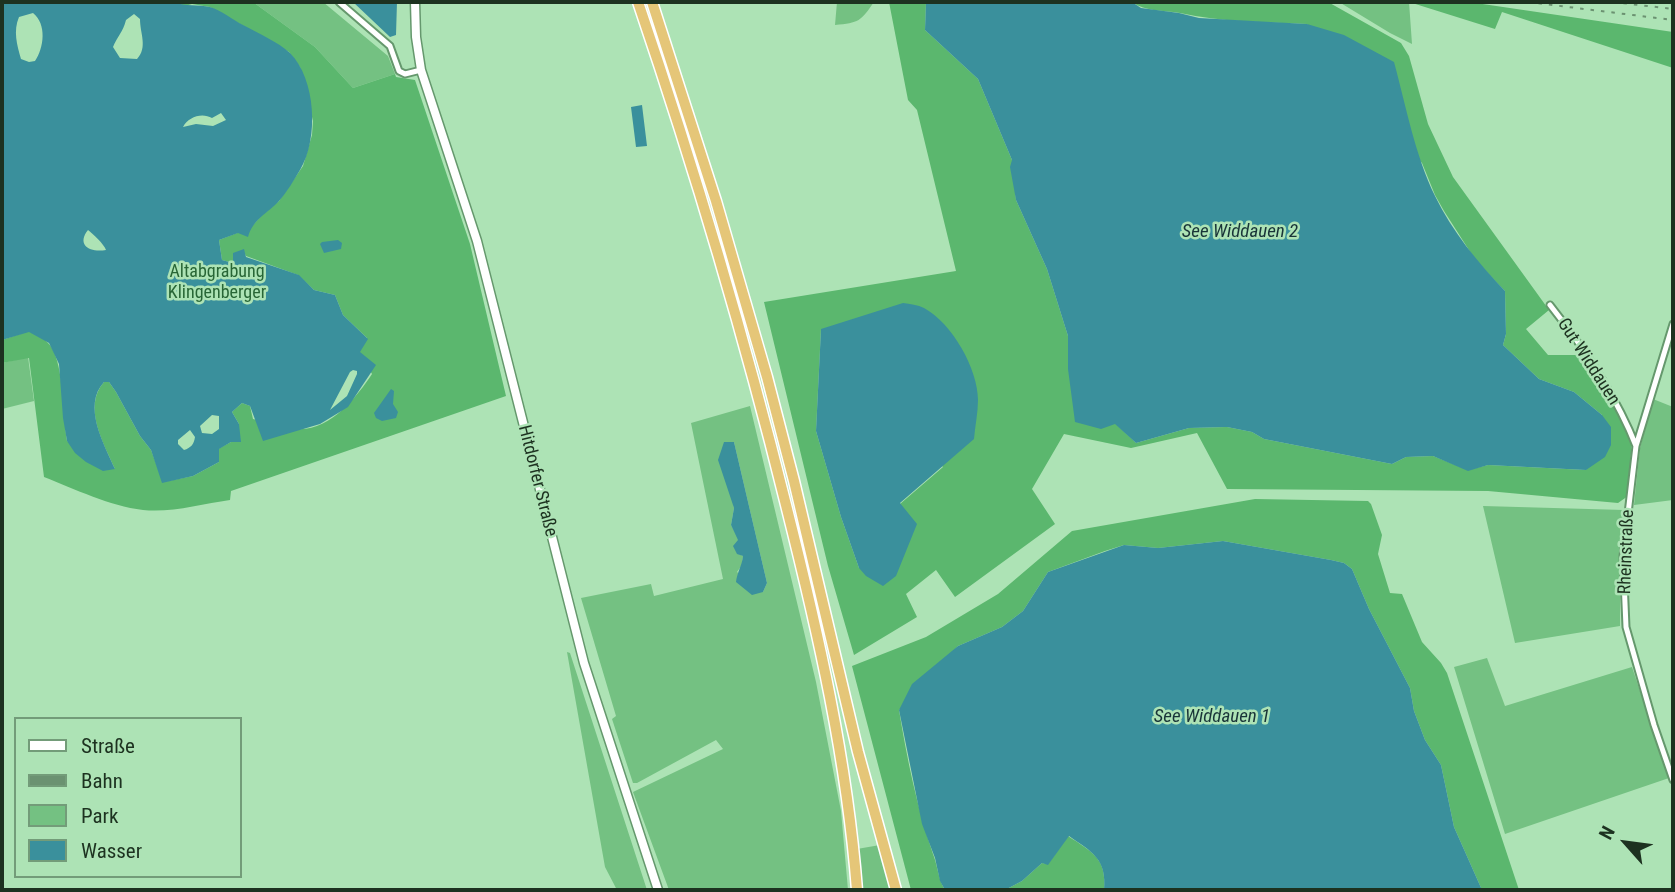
<!DOCTYPE html>
<meta charset="utf-8">
<style>
body{margin:0}
#map{position:relative;width:1675px;height:892px;overflow:hidden;background:#ade3b5;font-family:"Roboto Condensed",sans-serif}
canvas{display:block}
.frame{position:absolute;inset:0;border:4px solid #1d3220;pointer-events:none}
.legend{position:absolute;left:14px;top:717px;width:228px;height:161px;box-sizing:border-box;background:#ade3b5;border:2px solid #739c79;margin:0;padding:9px 12px;list-style:none;font-size:21px;color:#1d3220}
.legend li{display:flex;align-items:center;gap:14px;height:35px}
.legend b{width:35px;border:2px solid #739c79}
.north{position:absolute;left:1591px;top:808px;width:70px;height:70px;-webkit-text-stroke:5px #ade3b5;paint-order:stroke;rotate:298deg;font-size:19px;font-weight:700;line-height:28px;text-align:center;color:#1d3220}
.north::after{content:'';display:block;margin:auto;width:24px;height:32px;background:#1d3220;clip-path:polygon(50% 0,100% 100%,50% 72%,0 100%)}
</style>
<div id="map">
<canvas width="1675" height="892"></canvas>
<div class="frame"></div>
<ul class="legend">
<li><b style="height:9px;background:#fff"></b>Straße</li>
<li><b style="height:9px;background:#6b9271"></b>Bahn</li>
<li><b style="height:19px;background:#74c182"></b>Park</li>
<li><b style="height:19px;background:#3a909c"></b>Wasser</li>
</ul>
<div class="north">N</div>
</div>
<script>
const g = document.querySelector('canvas').getContext('2d');
g.lineJoin = 'round';
function fillPath(path, color) {
  g.fillStyle = color;
  g.fill(path, 'evenodd');
}
function trace(path, color, width, dash) {
  g.strokeStyle = color;
  g.lineWidth = width;
  g.lineCap = dash ? 'butt' : 'round';
  g.setLineDash(dash || []);
  g.stroke(path);
}
function label(font, color, halo, rows, align = 'center') {
  g.font = font + ' "Roboto Condensed",sans-serif';
  g.lineWidth = 5;
  g.setLineDash([]);
  g.textBaseline = 'middle';
  g.strokeStyle = halo;
  g.fillStyle = color;
  for (const [text, x, y, turn = 0] of rows) {
    g.save();
    g.translate(x, y);
    g.rotate((+turn || 0) * Math.PI / 180);
    g.textAlign = isNaN(turn) ? turn : align;
    if (halo) g.strokeText(text, 0, 0);
    g.fillText(text, 0, 0);
    g.restore();
  }
}
fillPath(new Path2D(`
 M253 2H323L388 56 395 74 353 88 315 47Z
 M837 2H874C861 21 859 23 835 25Z
 M1339 2H1409L1412 44 1390 33Z
 M28 357 34 401 2 409V363Z
 M1653 399 1673 407V500L1634 505 1640 448Z
 M750 406 816 682 841 811 848 890H669L633 792 723 749 716 740 637 783H633L612 719 616 716 581 598 651 584 654 596 723 579 691 423ZM725 442H734L767 583 763 592 737 572 742 565 743 556 737 553 739 540 731 525 734 508Z
 M1483 506 1624 510 1620 556V626L1515 643Z
 M567 652 570 653 647 890H617L605 867Z
 M1487 658 1505 706 1632 667 1669 778 1505 834 1454 667Z
 M880 845 890 890H861L857 849Z`), '#74c182');
fillPath(new Path2D(`
 M174 2H253L315 47 353 88 395 74 396 77 415 80 470 244 506 396 231 491 230 500C202 504 171 513 143 510 109 506 75 489 44 477L29 358 2 363V340L29 331C35 335 44 338 48 343 64 357 63 418 67 441L115 469C104 444 82 407 104 382H109L116 392 140 436 151 450 163 482 193 476 219 462 218 449 231 442 239 424 232 412 242 403 250 406 253 419C267 422 282 428 296 429 329 432 356 398 372 374L359 352 367 338 343 315 335 295 314 290 298 275 246 256 243 250 233 263 222 260 219 240 250 228 264 213 279 201 303 166 312 135 313 121 300 67 289 52 210 7 192 4 185 6Z
 M889 2H926L925 30 978 79 1012 160 1016 200 1047 269 1068 336V352L1115 423 1136 443 1189 428 1227 427 1252 432 1264 439 1392 464 1406 457 1433 456 1468 470 1488 465 1586 470 1602 415 1574 392 1539 379 1503 345 1506 334 1505 291 1476 261 1444 211 1435 195 1422 163 1307 24C1264 22 1221 22 1180 13 1163 10 1146 12 1132 2H1328L1401 43 1409 56 1428 124 1453 177 1549 310 1526 329 1548 355H1583L1624 421 1632 439 1628 496 1618 503 1488 491 1227 489 1197 433 1131 448 1064 434 1032 489 1055 524 955 597 936 570 906 594 917 617 854 655 828 566 764 302 956 271 917 110 908 100ZM821 329 943 467 900 504 859 568 841 517 816 431Z
 M1409 2H1469L1673 32V68L1502 12 1495 29Z
 M1255 499 1368 501 1371 504 1382 535 1378 554 1390 593 1402 594 1422 642 1441 663 1447 673 1519 890H1482L1454 827 1441 765 1425 740 1414 711 1410 688 1369 609 1352 569 1344 563 1331 560 1223 541 1158 548 1124 545 1105 551 1048 572 1023 611 1002 627 958 646 899 710C907 759 917 807 933 854 938 867 938 879 945 890H911L852 666 926 637 998 594 1072 531Z
 M1068 836C1092 852 1107 858 1104 890H1005L1022 881 1042 863 1048 864Z`), '#5bb76e');
fillPath(new Path2D(`
 M2 2H174C186 7 198 4 210 7 221 10 233 20 243 25 258 33 278 42 290 53 316 79 319 139 300 170 294 180 287 192 279 201 268 213 253 219 248 237L238 233 219 240 222 260 233 263V253L244 249 246 257 299 275 314 290 335 295 343 315 368 339 360 352 376 365 348 407 320 424 263 441 250 406 242 403 232 412 239 424 241 442H231L219 449V462L193 476 162 483 151 450 140 436 116 392 109 382H104C82 406 104 444 115 469L103 471 86 462 75 453 67 441 63 418 59 364 49 343 29 332 2 340ZM33 13C47 24 44 48 35 61L29 62 21 59C17 45 13 31 19 17ZM134 14 140 19C140 34 148 47 137 59L120 58 113 47C117 37 123 32 126 20ZM221 113 226 120 213 126 196 124 183 127C188 117 202 112 212 118ZM88 230C93 234 104 244 106 250 90 253 76 245 88 230ZM353 370 357 371V374L347 396 330 410 350 372ZM212 415 219 416V429L212 434 202 433 200 426ZM190 430 195 437C194 444 191 448 184 450L178 444V440Z
 M353 2H397L396 35 390 37Z
 M926 2H1132L1141 8 1179 13 1199 18 1307 24 1344 35 1394 62C1406 106 1415 155 1435 196 1452 231 1478 263 1505 291L1506 334 1503 345 1539 379 1574 392 1602 415 1611 427V445L1605 457 1586 470 1488 465 1468 471 1433 456 1406 457 1392 464 1264 439 1252 432 1227 427 1189 428 1136 443 1115 424 1101 429 1075 422 1068 369V336L1047 269 1016 200 1010 167 1012 160 978 79 925 30Z
 M642 105 647 146 636 147 631 107Z
 M338 240 342 243 341 249 324 253 320 244 322 242Z
 M903 303C910 304 918 305 924 308 952 323 978 369 978 400 978 413 975 426 974 439L900 503 917 524 896 576 883 586 866 576 859 568 841 517 816 431 821 329Z
 M391 389 394 391 393 404 398 412 396 418 382 421 376 418 374 413Z
 M724 442H734L767 583 763 592 752 595 736 582C737 572 742 566 743 556L737 554 733 546 738 540 731 525 734 508 718 460Z
 M1223 541 1331 560 1344 563 1352 569 1369 609 1410 688 1414 711 1425 740 1441 765 1454 827 1482 890H1104C1107 859 1092 852 1069 836L1048 865 1042 863 1022 881 1005 890H945L940 881 935 858 922 824 899 710 912 684 958 646 1002 627 1023 611 1048 572 1124 545 1158 548Z`), '#3a909c');
const minor = new Path2D(`
 M339 2 390 46 399 71 405 74 421 70
 M1550 305C1584 348 1616 395 1636 446
 M1673 324 1636 446 1623 556 1626 627 1654 725 1673 780`);
const secondary = new Path2D(`
 M415 2 416 37 421 70 477 241 584 663 658 890`);
const motorway = new Path2D(`
 M638 2C694 167 744 335 786 505 818 632 847 759 857 890
 M652 2 716 201 767 377 794 481 858 752 896 890`);
trace(minor, '#65986d', 9);
trace(secondary, '#65986d', 11);
trace(motorway, '#fff', 13);
trace(minor, '#fff', 5);
trace(secondary, '#fff', 8);
trace(motorway, '#e5c678', 10);
trace(new Path2D(`
 M1528 2 1673 20
 M1613 2 1673 9`), '#6b9271', 2, [3.5, 7]);
label('18px', '#286636', '#ade3b5', [
 ["Altabgrabung",217,272],
 ["Klingenberger",217,293]
]);
label('18px', '#1d3220', '#ade3b5', [
 ["Gut Widdauen",1588,362,57],
 ["Hitdorfer Straße",537,481,76],
 ["Rheinstraße",1627,552,-88]
]);
label('italic 19px', '#193438', '#ade3b5', [
 ["See Widdauen 2",1240,232],
 ["See Widdauen 1",1212,717]
]);
</script>
